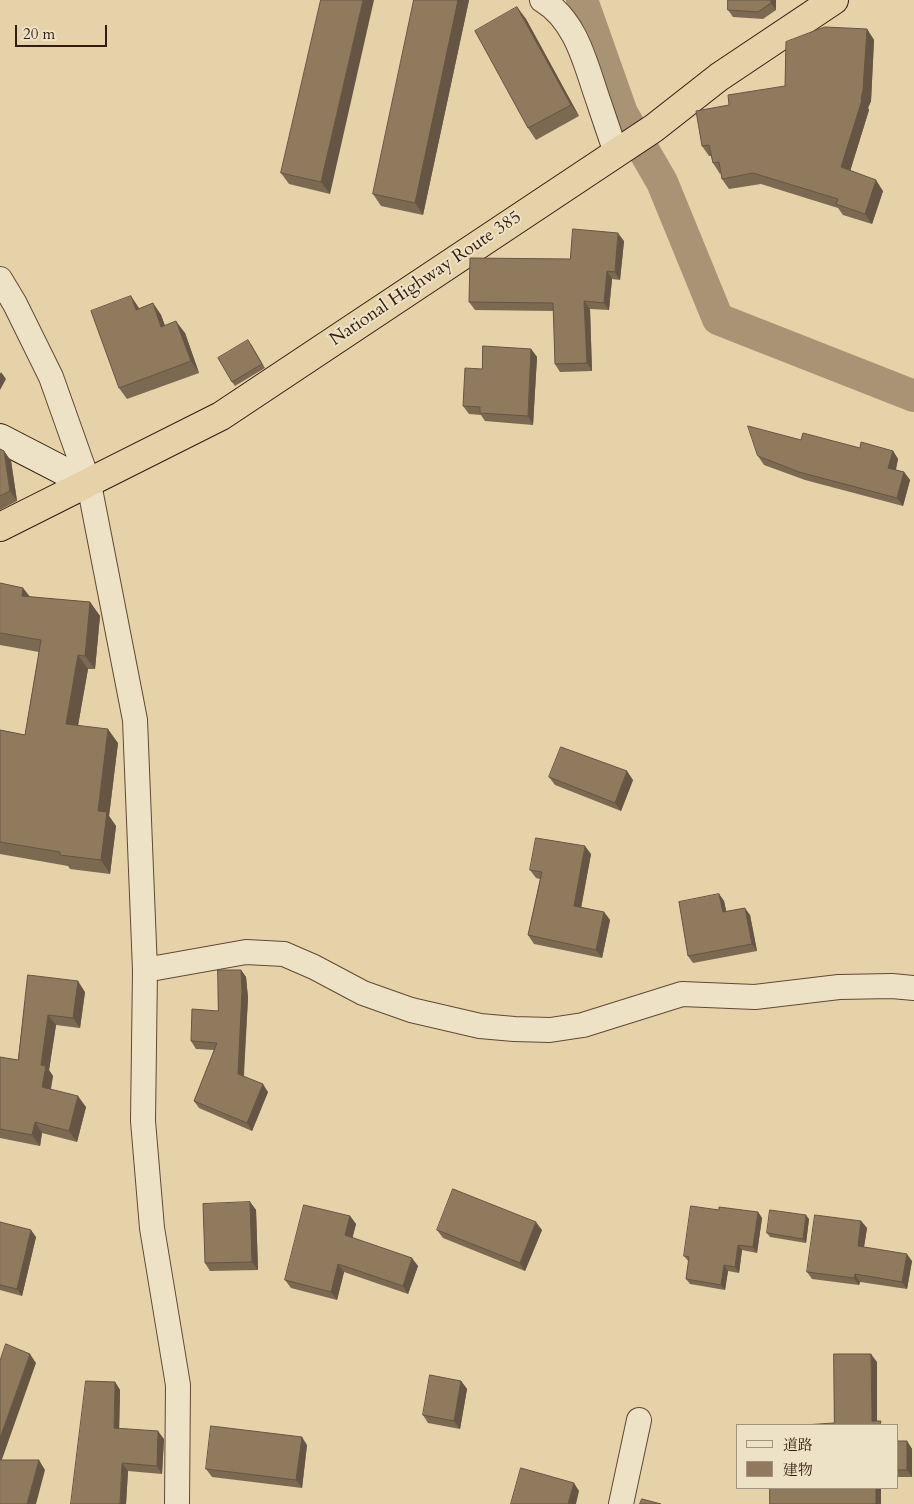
<!DOCTYPE html>
<meta charset="utf-8">
<style>
body{margin:0}
#map{position:relative;width:914px;height:1504px;overflow:hidden;background:#e5d2a8;font-family:Cardo,"Noto Serif JP",serif}
canvas{display:block}
.legend{position:absolute;left:736px;top:1424px;width:162px;height:65px;box-sizing:border-box;background:#eee2c6;border:1px solid #a3927c;margin:0;padding:6px 9px;list-style:none;font-size:15px;color:#331b0e}
.legend li{display:flex;align-items:center;gap:10px;height:25px}
.legend b{width:25px;border:1px solid #a3927c}
.scale{position:absolute;left:15px;top:25px;width:92px;height:22px;box-sizing:border-box;border:2px solid #331b0e;border-top:0;padding-left:6px;font-size:15px;line-height:18px;white-space:nowrap;color:#331b0e;-webkit-text-stroke:4px #eee2c6;paint-order:stroke}
</style>
<div id="map">
<canvas width="914" height="1504"></canvas>
<ul class="legend">
<li><b style="height:6px;background:#eee2c6"></b>道路</li>
<li><b style="height:14px;background:#907a5e"></b>建物</li>
</ul>
<div class="scale">20 m</div>
</div>
<script>
const g = document.querySelector('canvas').getContext('2d');
g.lineJoin = 'round';
function trace(path, color, width, dash) {
  g.strokeStyle = color;
  g.lineWidth = width;
  g.lineCap = dash ? 'butt' : 'round';
  g.setLineDash(dash || []);
  g.stroke(path);
}
function fillPath(path, color) {
  g.fillStyle = color;
  g.fill(path, 'evenodd');
}
function label(font, color, halo, rows, align = 'center') {
  g.font = font + ' Cardo,serif';
  g.lineWidth = 4;
  g.setLineDash([]);
  g.textBaseline = 'middle';
  g.strokeStyle = halo;
  g.fillStyle = color;
  for (const [text, x, y, turn = 0] of rows) {
    g.save();
    g.translate(x, y);
    g.rotate((+turn || 0) * Math.PI / 180);
    g.textAlign = isNaN(turn) ? turn : align;
    if (halo) g.strokeText(text, 0, 0);
    g.fillText(text, 0, 0);
    g.restore();
  }
}
trace(new Path2D(`
 M582 0 622 113 662 182 718 319 914 396`), '#a89474', 32);
const street = new Path2D(`
 M542 0C574 19 584 58 595 91 602 112 609 132 616 153
 M0 279 15 304 51 377 89 484 135 720 145 970 143 1121 152 1228 178 1385 177 1504
 M145 970 246 952 284 954 314 967 363 993 411 1010 480 1026 514 1029 550 1030 583 1025 682 994 755 997 839 987 892 986 914 988
 M621 1504 639 1420`);
const secondary = new Path2D(`
 M0 438 89 484`);
const highway = new Path2D(`
 M0 527 221 416 654 128 719 77 834 0`);
trace(street, '#604934', 26);
trace(secondary, '#331b0e', 30);
trace(highway, '#331b0e', 30);
trace(street, '#eee2c6', 24);
trace(secondary, '#eee2c6', 28);
trace(highway, '#e5d2a8', 28);
fillPath(new Path2D(`
 M321 0 330 194 289 184 281 173Z
 M414 0H469L423 215 381 206 373 194Z
 M776 0V10L763 19 733 17 728 10Z
 M517 7 526 19 579 116 536 140 528 128Z
 M867 29 874 40 871 101 868 108 869 110 850 171 883 191 872 224 843 215 838 208 761 184 729 189 722 179 721 173 720 174 713 163 711 156H709L702 146 729 105 785 86Z
 M624 241 620 280 612 279 609 310 590 309 592 371 560 372 555 364 554 311 475 310 469 302 570 259Z
 M153 303 161 315 165 326 185 333 199 373 127 399 119 388 140 308Z
 M251 344 265 368 235 386 232 382Z
 M531 349 537 357 533 425 485 421 481 415 469 414 463 406 482 369Z
 M801 440 860 448 893 451 898 459 896 470 904 472 910 480 903 506 805 480 764 465 758 456Z
 M0 449 4 451 11 461 17 501 0 510Z
 M0 583 23 588 30 597 90 602 100 616 95 669H88L78 725 118 743 109 816 116 826 110 874 70 869 68 866 0 854V730L25 735 39 652 0 645Z
 M549 777 633 780 621 811 555 785Z
 M591 854 581 907 604 912 610 920 602 958 534 944 528 935 540 879 536 878 530 870Z
 M719 894 724 901 726 911 750 915 757 951 693 963 688 956Z
 M241 970 246 977 248 998 244 1076 268 1092 252 1131 199 1108 194 1101 214 1050 196 1049 191 1041 218 1011Z
 M28 975 85 992 80 1028 56 1025 49 1070 53 1076 51 1089 86 1107 77 1142 42 1133 40 1146 0 1138V1057L18 1060Z
 M250 1202 256 1210 258 1270 210 1271 205 1263Z
 M719 1210 758 1212 762 1218 757 1253 742 1250 739 1273 728 1271 725 1290 690 1284 686 1279 689 1262 684 1256Z
 M350 1216 356 1224 352 1238 418 1266 408 1294 344 1272 337 1300 291 1288 285 1280Z
 M809 1219 806 1243 770 1237 767 1233Z
 M861 1221 867 1228 864 1247 912 1261 907 1289 860 1282 859 1285 812 1279 807 1272Z
 M0 1222 36 1237 22 1296 0 1290Z
 M437 1230H542L525 1271 443 1238Z
 M461 1381 467 1389 460 1429 428 1423 423 1415Z
 M115 1382 120 1390 119 1429 164 1439 162 1474 128 1471 126 1504Z
 M898 1441H907L912 1449V1477H898Z
 M307 1445 302 1488 212 1477 206 1469Z`), '#7c6951');
fillPath(new Path2D(`
 M363 0H374L330 194 321 182Z
 M458 0H469L423 215 415 203Z
 M771 0H776V10L771 3Z
 M517 7 526 19 579 116 571 105Z
 M867 29 874 40 871 101 868 108 869 110 848 178 841 167 861 99Z
 M876 180 883 191 872 224 865 214Z
 M618 233 624 241 620 280 615 272Z
 M607 271 612 279 609 310 604 303Z
 M131 296 139 308 144 321 136 310Z
 M584 301 590 309 592 371 587 363Z
 M153 303 161 315 170 339 161 327Z
 M176 321 185 333 199 373 191 361Z
 M531 349 537 357 533 425 528 416Z
 M1 372 6 379 0 390V374Z
 M4 451 11 461 17 501 10 491Z
 M893 451 898 459 894 476 888 468Z
 M904 472 910 480 903 506 897 498Z
 M23 588 33 601 22 596Z
 M90 602 100 616 95 669 85 656Z
 M78 655 88 669 76 737 66 724Z
 M108 729 118 743 109 816 116 826 110 874 101 860 98 811Z
 M627 771 633 780 621 811 615 803Z
 M585 846 591 854 580 914 574 906Z
 M719 894 724 901 728 919 723 912Z
 M745 908 750 915 757 951 752 944Z
 M604 912 610 920 602 958 596 950Z
 M241 970 246 977 248 998 243 1082 238 1074Z
 M78 981 85 992 80 1028 73 1018Z
 M48 1015 56 1025 49 1070 53 1076 49 1097 42 1087 41 1065Z
 M263 1084 268 1092 252 1131 247 1123Z
 M78 1096 86 1107 77 1142 69 1131Z
 M35 1122 42 1133 40 1146 32 1135Z
 M250 1202 256 1210 258 1270 252 1262Z
 M758 1212 762 1218 757 1253 753 1247Z
 M806 1215 809 1219 806 1243 803 1239Z
 M350 1216 356 1224 351 1244 345 1235Z
 M861 1221 867 1228 863 1253 858 1246Z
 M536 1222 542 1230 525 1271 520 1263Z
 M31 1230 36 1237 22 1296 17 1289Z
 M738 1245 742 1250 739 1273 735 1267Z
 M907 1254 912 1261 907 1289 902 1282Z
 M412 1258 418 1266 408 1294 403 1286Z
 M338 1264 344 1272 337 1300 331 1292Z
 M724 1265 728 1271 725 1290 721 1285Z
 M855 1274 860 1282 859 1285 854 1278Z
 M30 1354 36 1363 0 1465V1438Z
 M871 1354 877 1362V1425L872 1421Z
 M461 1381 467 1389 460 1429 454 1421Z
 M115 1382 120 1390 119 1436 114 1428Z
 M158 1431 164 1439 162 1474 157 1466Z
 M302 1437 307 1445 302 1488 296 1480Z
 M907 1441 912 1449V1477L907 1470Z
 M39 1460 45 1470 36 1504H27Z
 M122 1463 128 1471 126 1504H120Z
 M574 1483 579 1491 576 1504H568Z
 M876 1488H881V1504H876Z`), '#655542');
const building = new Path2D(`
 M321 0H363L321 182 281 173Z
 M414 0H458L415 203 373 194Z
 M728 0H771V3L758 12 728 10Z
 M517 7 571 105 528 128 475 31Z
 M825 27 867 29 863 90 861 99 862 100 841 167 876 180 865 214 836 204 838 199 753 173 722 179 719 162 713 163 709 145 702 146 696 111 729 105 728 95 785 86 786 42Z
 M573 229 618 233 615 272 607 271 604 303 584 301 587 363 555 364 553 303 469 302 470 258 570 259Z
 M131 296 136 310 153 303 161 327 176 321 191 361 119 388 91 311Z
 M248 340 262 364 232 382 218 358Z
 M483 346 531 349 528 416 480 413V407L463 406 465 368 482 369Z
 M748 426 801 440 803 433 860 448 861 442 893 451 888 468 904 472 897 498 799 472 758 456Z
 M0 449 4 451 10 491 0 496Z
 M0 583 23 588 22 596 90 602 85 656 78 655 66 724 108 729 98 811 107 812 101 860 60 855V852L0 842V730L25 735 41 640 0 633Z
 M561 747 627 771 615 803 549 777Z
 M536 838 585 846 574 906 604 912 596 950 528 935 542 872 530 870Z
 M719 894 723 912 745 908 752 944 688 956 679 902Z
 M218 970H241L242 991 238 1074 263 1084 247 1123 194 1101 217 1043 191 1041 192 1009 218 1011Z
 M28 975 78 981 73 1018 48 1015 41 1065 46 1066 42 1087 78 1096 69 1131 35 1122 32 1135 0 1129V1057L18 1060Z
 M453 1189 536 1222 520 1263 437 1230Z
 M250 1202 252 1262 205 1263 203 1204Z
 M304 1205 350 1216 345 1235 412 1258 403 1286 338 1264 331 1292 285 1280Z
 M691 1206 719 1210V1207L758 1212 753 1247 738 1245 735 1267 724 1265 721 1285 686 1279 689 1257 684 1256Z
 M770 1210 806 1215 803 1239 767 1233Z
 M815 1215 861 1221 858 1246 907 1254 902 1282 855 1274 854 1278 807 1272Z
 M0 1222 31 1230 17 1289 0 1285Z
 M6 1344 30 1354 0 1438V1361Z
 M834 1354H871L872 1421H881L880 1425H804L834 1423Z
 M430 1375 461 1381 454 1421 423 1415Z
 M86 1381 115 1382 114 1428 158 1431 157 1466 122 1463 120 1504H71Z
 M211 1426 302 1437 296 1480 206 1469Z
 M898 1441H907V1470H898Z
 M0 1460H39L27 1504H0Z
 M521 1468 574 1483 568 1504H511Z
 M770 1488H876V1504H770Z
 M642 1499 661 1504H640Z`);
fillPath(building, '#907a5e');
trace(building, '#655542', 1);
label('18px', '#331b0e', '#eee2c6', [
 ["National Highway Route 385",426,279,-34]
]);
</script>
